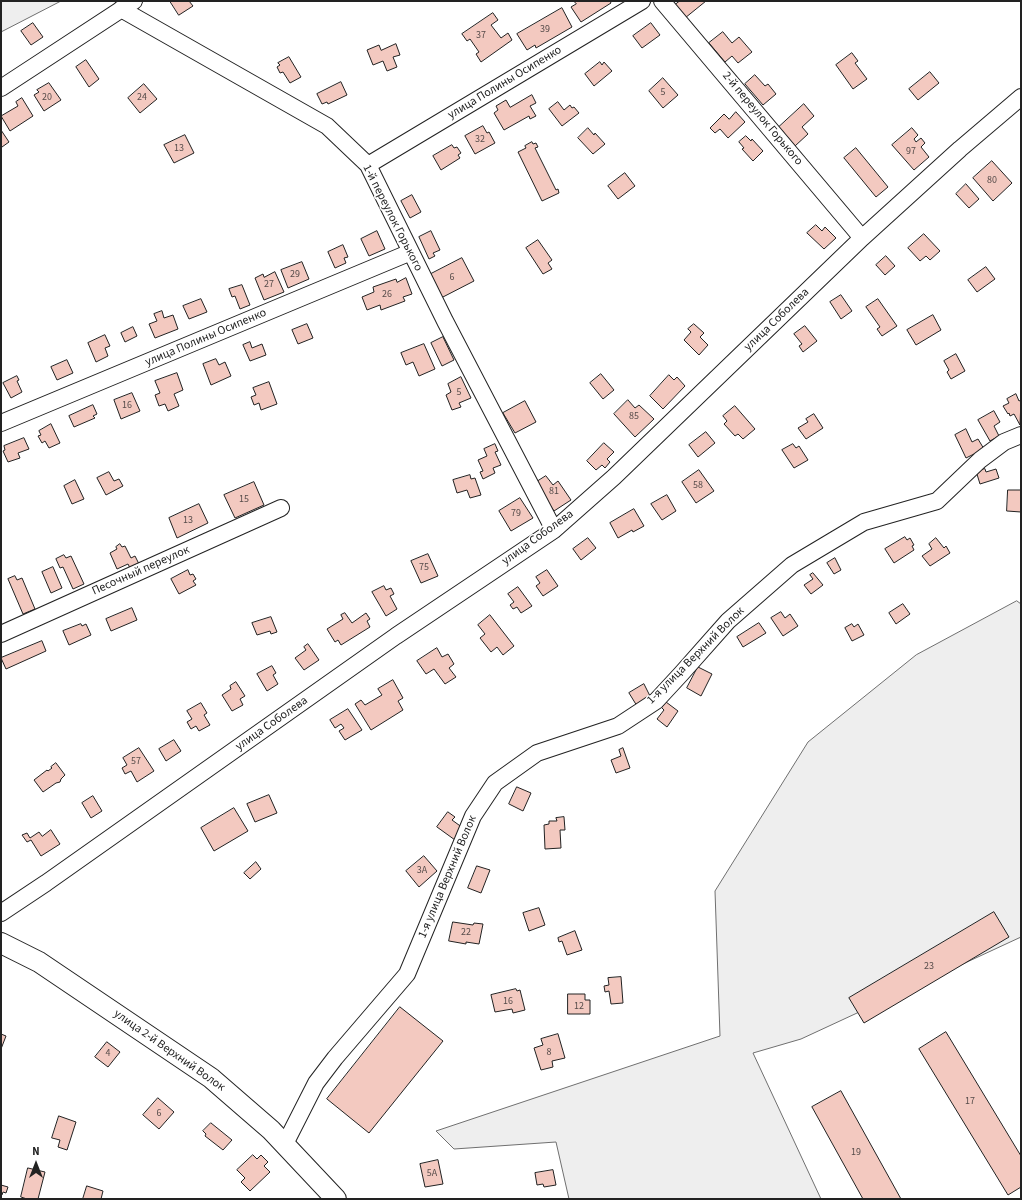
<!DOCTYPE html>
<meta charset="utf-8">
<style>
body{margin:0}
#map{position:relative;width:1022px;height:1200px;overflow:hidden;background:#fff;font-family:"Source Sans 3",sans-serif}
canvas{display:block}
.frame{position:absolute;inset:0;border:2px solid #222;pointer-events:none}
.north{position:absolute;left:16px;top:1144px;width:40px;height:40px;-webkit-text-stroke:3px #fff;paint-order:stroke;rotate:0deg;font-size:11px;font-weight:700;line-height:16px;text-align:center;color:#222}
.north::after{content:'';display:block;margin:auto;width:14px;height:18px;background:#222;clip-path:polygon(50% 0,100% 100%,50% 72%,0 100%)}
</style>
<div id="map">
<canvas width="1022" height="1200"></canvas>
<div class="frame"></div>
<div class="north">N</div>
</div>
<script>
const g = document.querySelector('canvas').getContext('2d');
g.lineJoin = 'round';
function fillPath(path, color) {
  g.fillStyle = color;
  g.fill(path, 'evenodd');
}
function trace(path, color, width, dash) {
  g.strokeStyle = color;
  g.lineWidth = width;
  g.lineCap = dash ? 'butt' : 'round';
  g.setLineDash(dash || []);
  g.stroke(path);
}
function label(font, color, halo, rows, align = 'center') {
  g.font = font + ' "Source Sans 3",sans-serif';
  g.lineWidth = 3;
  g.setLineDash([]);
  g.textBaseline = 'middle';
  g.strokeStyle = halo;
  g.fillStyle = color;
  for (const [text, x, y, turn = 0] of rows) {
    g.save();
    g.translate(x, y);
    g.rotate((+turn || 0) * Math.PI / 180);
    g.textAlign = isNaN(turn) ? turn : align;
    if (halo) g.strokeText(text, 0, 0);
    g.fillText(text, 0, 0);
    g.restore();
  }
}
const green = new Path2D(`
 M1 1H61L1 32Z
 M1017 601 1021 604V937L801 1039 753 1053 821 1199H569L556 1142 454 1149 436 1131 720 1036 715 891 808 742 916 655Z`);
fillPath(green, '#eee');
trace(green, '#6f6f6f', 1);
const building = new Path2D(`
 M170 1H189L193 6 179 15Z
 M574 1H610L611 3 581 22 571 7 576 4Z
 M680 1H706L685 18 675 5Z
 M562 8 572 27 536 48 535 45 527 50 517 34Z
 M493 13 498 20 491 25 501 38 508 33 512 40 481 62 476 54 479 52 470 39 467 41 462 34Z
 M33 23 43 37 31 45 21 31Z
 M651 23 660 35 642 48 633 36Z
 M723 32 732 43 739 37 752 52 738 63 732 56 725 62 709 43Z
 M396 44 400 55 393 57 397 67 387 71 383 61 373 65 367 50 379 45 381 50Z
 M852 53 858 61 855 63 867 79 853 89 836 65Z
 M289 57 301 77 290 83 283 72 280 73 277 67 280 65 278 63Z
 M86 60 99 79 89 87 76 67Z
 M600 62 602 65 604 62 612 71 594 86 585 74Z
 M930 72 939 83 918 100 909 89Z
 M755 75 765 86 768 84 776 94 763 105 745 84Z
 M663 78 678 95 663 108 649 91Z
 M341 82 347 95 328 104 327 102 322 104 317 94Z
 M49 83 61 100 44 111 34 95 39 92 37 90Z
 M144 84 157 99 140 113 128 98Z
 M532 95 536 103 530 106 536 116 530 119 529 116 504 130 494 113 498 110 496 106 506 100 510 107Z
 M22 98 33 116 10 131 1 116 18 106 16 102Z
 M558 102 564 110 570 105 572 108 574 107 579 113 562 126 549 109Z
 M804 104 814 116 802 127 808 134 795 146 779 127Z
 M736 112 745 122 728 138 720 129 715 133 710 128 724 114 729 119Z
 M483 126 487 133 489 132 495 143 475 154 465 136Z
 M588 128 594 135 595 133 605 144 593 154 578 138Z
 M912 128 918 135 914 139 916 142 921 138 925 143 921 147 929 157 914 170 892 145Z
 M1 130 9 142 2 147 1 146Z
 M185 135 194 153 174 163 164 145Z
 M746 136 751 141 752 139 763 151 753 161 742 149 744 148 739 142Z
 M532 142 533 144 536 143 538 147 535 148 556 190 558 189 559 193 542 201 518 152 526 148 525 146Z
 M452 145 454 148 457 147 461 153 458 155 460 158 441 170 433 156Z
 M856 148 888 187 876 197 844 158Z
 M992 161 1012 183 993 201 973 178Z
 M625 173 635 186 618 199 608 186Z
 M966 184 979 199 969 208 956 194Z
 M412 195 421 212 410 218 401 201Z
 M816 225 822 231 825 227 836 238 824 249 807 233Z
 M377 231 385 249 369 256 361 239Z
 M431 231 440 250 433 253 435 256 429 259 419 237Z
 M924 234 940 251 930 260 926 256 920 261 908 248Z
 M538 240 552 260 548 263 552 269 543 274 526 248Z
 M343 245 348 257 344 258 346 263 335 268 328 252Z
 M886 256 895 266 885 275 876 265Z
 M462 258 474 281 441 298 429 275Z
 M302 262 309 279 288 288 281 270Z
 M986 267 995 279 977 292 968 280Z
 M275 272 284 292 264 300 255 278 263 274 264 277Z
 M406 278 412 294 403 297 405 301 381 310 380 305 367 310 362 297 374 292 373 287 396 279 397 282Z
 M242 285 250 305 240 309 235 296 232 297 229 289Z
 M841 295 852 311 841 319 830 302Z
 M201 299 207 312 189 319 183 306Z
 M878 299 897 326 882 336 877 329 880 327 866 307Z
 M162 311 164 318 173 315 178 329 155 338 149 324 157 321 154 314Z
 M933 315 941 330 916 345 907 330Z
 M307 324 313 338 298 344 292 330Z
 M694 324 704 333 700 337 708 345 699 355 684 340 691 332 688 329Z
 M805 326 817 341 803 352 799 346 802 344 794 334Z
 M133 327 137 336 125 342 121 333Z
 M105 335 110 346 105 348 108 356 96 362 88 343Z
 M443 337 454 360 442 366 431 343Z
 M250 342 252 348 262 344 266 355 250 361 243 345Z
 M424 344 435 369 419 376 413 362 406 365 401 353Z
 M956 354 965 371 951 379 947 372 949 370 944 361Z
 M216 359 219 365 225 362 231 376 211 385 203 364Z
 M67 360 73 373 57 380 51 367Z
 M177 373 183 390 174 394 179 406 168 411 165 404 159 406 155 395 160 393 155 381Z
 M601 374 614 390 603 399 590 383Z
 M669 375 674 380 677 377 685 386 663 409 650 396Z
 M17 376 19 380 17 381 22 392 11 398 3 383Z
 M461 377 471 398 459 403 461 407 452 410 446 395 451 392 448 384Z
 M269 382 277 404 261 410 259 403 254 405 251 397 256 395 253 388Z
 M132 393 140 411 121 419 114 400Z
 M1016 394 1019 401 1021 400 1020 425 1014 414 1010 416 1009 413 1008 414 1003 406 1009 403 1007 399Z
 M628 400 635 408 639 405 654 419 635 437 614 414Z
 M525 401 536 422 515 433 503 413Z
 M93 405 97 414 93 416 95 418 74 427 69 416Z
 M735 406 755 429 743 439 738 434 735 436 724 424 727 421 723 416Z
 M994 411 1000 422 994 426 999 436 990 441 978 420Z
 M814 414 823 428 806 439 798 428 808 422 806 419Z
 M51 424 60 443 49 448 45 441 42 443 38 436 41 435 39 431Z
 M966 429 972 442 978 439 984 449 966 458 955 435Z
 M706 432 715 443 698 457 689 445Z
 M24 438 29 449 18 453 20 458 8 462 3 451 5 450 4 446Z
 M604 443 614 452 607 459 610 462 605 468 602 465 596 470 587 461Z
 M495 444 498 451 495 452 501 465 493 468 495 473 483 479 480 472 483 471 478 460 487 456 484 449Z
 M793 444 796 448 799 446 808 460 794 468 782 450Z
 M985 469 986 472 996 469 999 478 980 484 976 471Z
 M699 470 714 491 696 503 682 482Z
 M109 472 114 481 119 479 123 486 106 495 97 478Z
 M470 475 471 479 475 478 481 495 470 498 467 490 457 493 453 480Z
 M546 476 553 485 558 481 571 500 554 511 535 483Z
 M75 480 84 499 72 504 64 486Z
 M254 482 264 505 235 518 224 495Z
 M1008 490H1021V512L1007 511Z
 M667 495 676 511 662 520 651 504Z
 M520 498 533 518 511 531 499 511Z
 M199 504 208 523 177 538 169 518Z
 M634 509 644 526 633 532 632 530 618 538 610 523Z
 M905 537 907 540 910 538 914 545 912 546 914 550 894 563 885 549Z
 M588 538 596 548 581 560 573 549Z
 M936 538 944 548 946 546 950 553 930 566 922 556 932 549 929 544Z
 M120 544 122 547 125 546 131 558 135 556 139 564 130 568 128 564 117 569 110 553 117 549 116 547Z
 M428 554 438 576 421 583 411 561Z
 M64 555 66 558 71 556 84 584 73 589 63 567 60 568 56 559Z
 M835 558 841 570 834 574 827 563Z
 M53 567 62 588 51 593 42 572Z
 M188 570 190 575 193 574 196 579 193 581 196 585 179 594 171 579Z
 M547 570 558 586 543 596 536 586 540 583 536 577Z
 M813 573 823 585 811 594 804 585 813 579 810 575Z
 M15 576 17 580 22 578 35 609 23 614 8 579Z
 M384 586 386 590 391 588 394 594 390 596 397 609 386 616 372 592Z
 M518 587 532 606 521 613 517 607 513 609 510 605 514 602 508 594Z
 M903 604 910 614 896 624 889 613Z
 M132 608 137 620 111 631 106 619Z
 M781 612 785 618 790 614 798 626 783 636 771 618Z
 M345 613 352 623 366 613 370 619 367 621 370 627 341 645 338 640 335 642 327 629 343 619 341 615Z
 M490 615 514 646 503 655 497 647 491 652 480 638 485 634 478 625Z
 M271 617 277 632 271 634 270 631 257 635 252 623Z
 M759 623 766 633 743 647 737 637Z
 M81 624 82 626 86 624 91 635 69 645 63 631Z
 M852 624 854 627 858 624 864 635 852 641 845 628Z
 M42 641 46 651 6 669 1 658Z
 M308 644 319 660 304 670 295 658 306 650 304 647Z
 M437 648 442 657 448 654 454 664 449 668 456 677 445 684 434 669 426 674 417 661Z
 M272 666 276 673 273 675 278 684 267 691 257 674Z
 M698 667 712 674 701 696 687 688Z
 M393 680 403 698 398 701 403 710 371 730 355 704 361 700 365 705 382 695 378 689Z
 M236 682 245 696 240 699 243 705 232 711 222 695 231 689 230 686Z
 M644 684 651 698 637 706 629 693Z
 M666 702 678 711 667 727 657 719 664 710 662 708Z
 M201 703 207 713 204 715 210 725 199 731 196 726 191 729 187 722 192 719 187 711Z
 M348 709 362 730 345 740 339 731 344 728 341 724 335 728 330 720Z
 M174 740 181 751 166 761 159 749Z
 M139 748 154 771 137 782 131 771 125 774 122 768 127 765 123 758Z
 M623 748 630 768 616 773 611 760 621 756 619 750Z
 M56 763 65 775 61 779 60 782 56 783 43 792 34 780 47 770 48 771 52 768 51 767Z
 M517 787 531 793 523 811 509 804Z
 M269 795 277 813 255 822 247 804Z
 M93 796 102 811 91 818 82 803Z
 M234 808 248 831 214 851 201 828Z
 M448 812 455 817 452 820 463 828 455 840 437 827Z
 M564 817 565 830H560L561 848 545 849 544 825 549 824V821H557L556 818Z
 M51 830 60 844 41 856 31 840 27 842 22 835 27 833 30 838 39 832 42 836Z
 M424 856 437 871 419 887 406 871Z
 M256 862 261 869 250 879 244 873Z
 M477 866 490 870 481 893 468 888Z
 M539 908 545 925 529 931 523 913Z
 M994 912 1009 937 864 1023 849 998Z
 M453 922 473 925 474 923 483 924 479 944 466 942V944L449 941Z
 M575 931 582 950 567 955 562 941 559 942 558 938Z
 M621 977 623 1003 611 1004 609 991 605 992 604 986 609 985 608 978Z
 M516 989 517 991 520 990 525 1010 513 1013 512 1009 495 1012 491 995Z
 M568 994H585V1000H590V1014H568Z
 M400 1007 443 1041 369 1133 327 1099Z
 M946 1032 1021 1156V1187L1008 1195 919 1049Z
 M1 1034 6 1036 1 1049Z
 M558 1034 565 1058 552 1061 553 1067 541 1070 534 1048 543 1045 541 1039Z
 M107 1042 120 1052 108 1067 95 1057Z
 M841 1091 901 1199H863L812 1107Z
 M158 1098 174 1112 159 1129 143 1115Z
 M59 1116 76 1122 67 1150 58 1147 60 1140 52 1138Z
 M211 1123 232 1140 223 1150 205 1136 206 1134 203 1131Z
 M253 1155 257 1159 261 1155 268 1162 264 1166 270 1172 250 1191 241 1182 245 1178 237 1170Z
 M438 1160 443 1184 425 1187 420 1164Z
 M28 1168 45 1172 38 1199H27L21 1197Z
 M553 1170 556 1185 544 1187 543 1184 537 1185 535 1173Z
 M1 1185 8 1187 6 1193 3 1192 2 1195H1Z
 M87 1186 103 1191 101 1199H83Z`);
fillPath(building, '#f3c9c0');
trace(building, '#222', 1);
const minor = new Path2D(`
 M662 1 862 238
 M121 9 327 126 368 165 445 321 554 530
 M1 88 134 1
 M368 165 642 1
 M1 423 411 252
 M1 634 281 508
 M1 913 46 883 396 636 554 530 614 477 862 238 960 149 1021 97
 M285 1144 316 1083 335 1058 407 974 473 816 495 783 537 753 618 726 656 701 681 674 728 621 792 565 864 522 937 501 980 460 1004 442 1021 435`);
const major = new Path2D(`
 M1 943 39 962 211 1078 271 1130 336 1199`);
trace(minor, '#222', 18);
trace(major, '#222', 22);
trace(minor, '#fff', 16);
trace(major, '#fff', 20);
label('10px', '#564c4a', null, [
 ["39",545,30],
 ["37",481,36],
 ["5",663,93],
 ["20",47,98],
 ["24",142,98],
 ["32",480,140],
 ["13",179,149],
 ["97",911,152],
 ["80",992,181],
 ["29",295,275],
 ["6",452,278],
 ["27",269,285],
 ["26",387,295],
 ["5",459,393],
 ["16",127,406],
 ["85",634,417],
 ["58",698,486],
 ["81",554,492],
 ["15",244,500],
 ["79",516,514],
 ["13",188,521],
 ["75",424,568],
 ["57",136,762],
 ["3А",422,871],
 ["22",466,933],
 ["23",929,967],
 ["16",508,1002],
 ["12",579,1007],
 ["8",549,1053],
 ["4",108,1054],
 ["17",970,1102],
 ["6",159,1114],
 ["19",856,1153],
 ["5А",432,1174]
]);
label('12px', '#222', '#fff', [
 ["улица Полины Осипенко",505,83,-31],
 ["2-й переулок Горького",762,119,50],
 ["1-й переулок Горького",392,218,63],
 ["улица Соболева",777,320,-44],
 ["улица Полины Осипенко",206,338,-23],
 ["улица Соболева",538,538,-36],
 ["Песочный переулок",141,571,-24],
 ["1-я улица Верхний Волок",696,656,-45],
 ["улица Соболева",272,724,-35],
 ["1-я улица Верхний Волок",448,877,-67],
 ["улица 2-й Верхний Волок",169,1051,35]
]);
</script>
